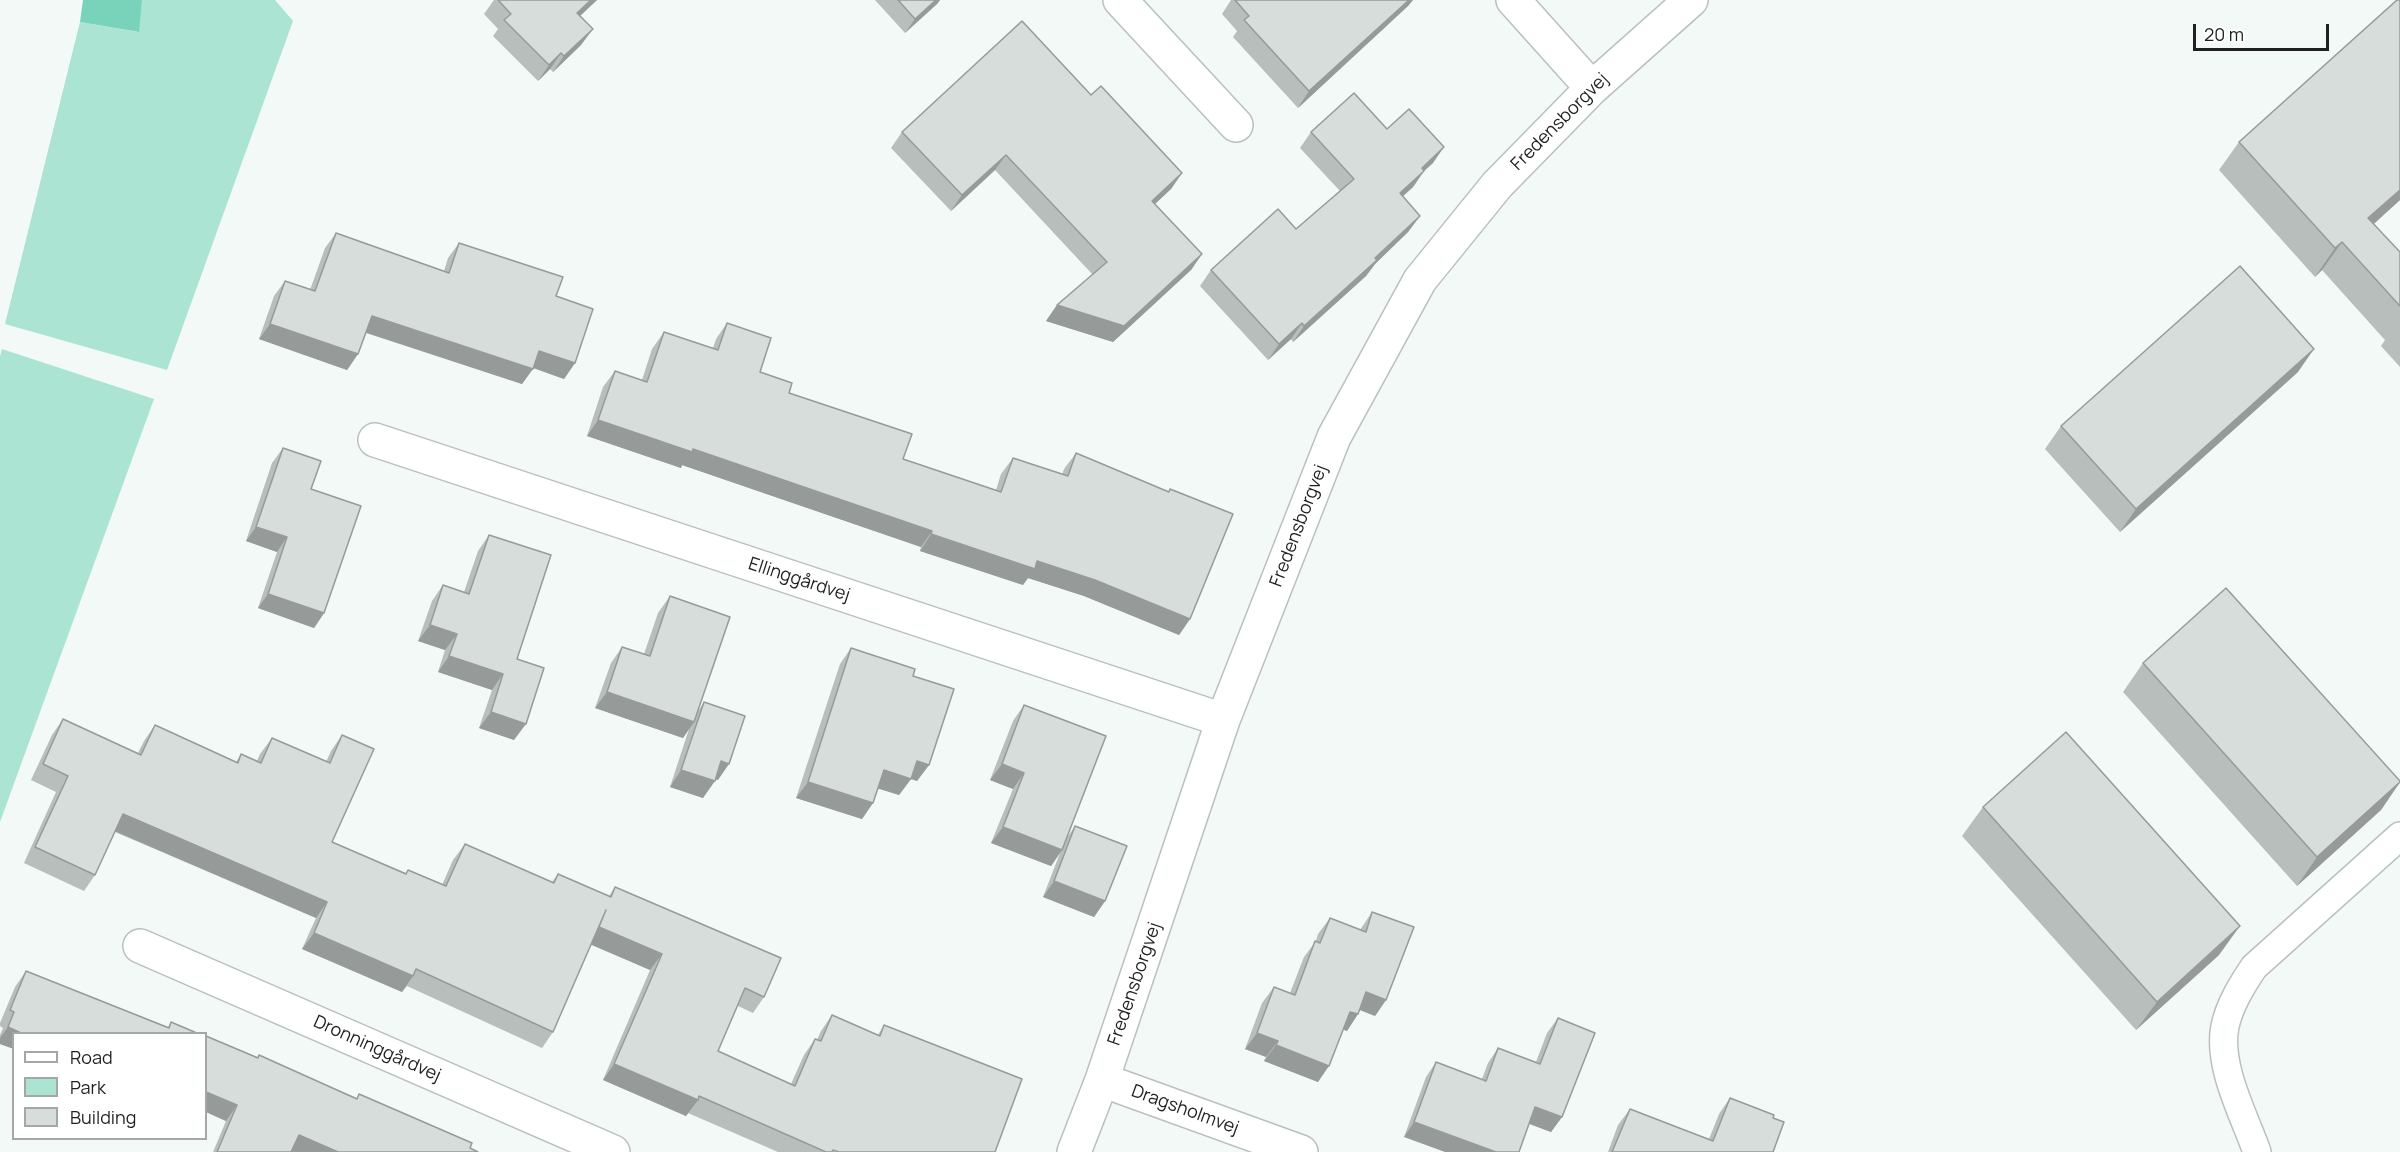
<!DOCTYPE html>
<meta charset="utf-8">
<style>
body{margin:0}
#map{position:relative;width:2400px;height:1152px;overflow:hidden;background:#f2f9f6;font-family:Manrope,sans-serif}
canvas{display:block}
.legend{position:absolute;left:12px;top:1032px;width:195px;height:108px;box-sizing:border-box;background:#fff;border:2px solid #a5a6a6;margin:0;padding:8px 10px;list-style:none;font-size:18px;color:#1f2121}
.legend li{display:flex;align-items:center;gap:12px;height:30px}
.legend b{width:30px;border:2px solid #a5a6a6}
.scale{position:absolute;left:2193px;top:24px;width:136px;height:27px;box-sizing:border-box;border:3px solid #1f2121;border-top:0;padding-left:8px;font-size:18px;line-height:21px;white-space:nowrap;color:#1f2121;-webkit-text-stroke:4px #fff;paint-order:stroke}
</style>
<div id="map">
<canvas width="2400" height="1152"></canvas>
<ul class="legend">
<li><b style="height:8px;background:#fff"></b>Road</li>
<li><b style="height:16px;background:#abe4d3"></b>Park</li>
<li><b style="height:16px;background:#d6ddda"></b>Building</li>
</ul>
<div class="scale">20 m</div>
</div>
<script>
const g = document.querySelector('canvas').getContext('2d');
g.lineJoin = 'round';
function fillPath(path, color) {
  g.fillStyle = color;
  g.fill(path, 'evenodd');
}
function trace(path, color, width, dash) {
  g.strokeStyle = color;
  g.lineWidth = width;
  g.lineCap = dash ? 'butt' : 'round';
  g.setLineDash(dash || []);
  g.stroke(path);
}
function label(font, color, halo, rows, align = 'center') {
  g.font = font + ' Manrope,sans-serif';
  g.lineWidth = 6;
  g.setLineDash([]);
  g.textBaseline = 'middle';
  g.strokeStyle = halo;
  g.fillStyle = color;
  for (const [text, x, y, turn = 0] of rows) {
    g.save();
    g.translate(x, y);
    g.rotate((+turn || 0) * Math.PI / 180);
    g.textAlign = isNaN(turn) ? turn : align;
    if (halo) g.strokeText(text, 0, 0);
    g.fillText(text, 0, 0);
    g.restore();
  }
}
fillPath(new Path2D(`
 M142 0H275L293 21 167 370 5 324 80 22 138 32Z
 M2 349 154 399 0 822V356Z`), '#abe4d3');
fillPath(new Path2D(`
 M83 0H142L139 32 80 22Z`), '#79d3ba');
const lane = new Path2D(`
 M2257 1152C2244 1115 2217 1066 2225 1026 2230 1004 2242 985 2254 967L2400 836`);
const street = new Path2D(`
 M1120 0 1236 125
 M1513 0 1592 88
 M375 440 1223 720
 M140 946 613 1152
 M1102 1080 1301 1152
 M1074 1152 1102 1080 1223 720 1334 437 1420 280 1497 185 1592 88 1691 0`);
trace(lane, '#b9c0bd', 30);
trace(street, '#b9c0bd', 36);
trace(lane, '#fff', 27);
trace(street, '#fff', 33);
fillPath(new Path2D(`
 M494 0H597L580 16 581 45 553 72 550 69 538 81 493 36 498 29 484 14Z
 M875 0H940L937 4 905 33Z
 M1231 0H1413L1408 6 1298 108 1233 37 1237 31 1222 14Z
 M2400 0V200L2374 224 2400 252V367L2381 346 2385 340 2322 270 2315 277 2219 170 2239 142Z
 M1091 95 1182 173 1171 189 1155 204 1202 254 1191 270 1113 342 1046 321 1057 305 1093 275 995 170 951 211 891 148 902 132Z
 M1387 129 1433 163 1424 171 1413 187 1403 196 1420 216 1408 232 1375 264 1366 276 1293 342 1291 339 1268 360 1200 286 1211 270 1296 229 1340 191 1300 148 1311 132Z
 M336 233 444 271 448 258 459 243 556 296 575 363 564 379 533 368 522 384 366 333 358 354 347 370 259 339 274 296 285 281 310 290 325 248Z
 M727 323 760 372 789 393 903 459 996 490 1001 474 1013 458 1062 475 1064 469 1076 453 1190 619 1179 635 1084 596 1028 578 1023 585 920 551 921 547 682 465 681 468 587 436 603 387 615 371 642 380 652 349 664 332 713 348 716 339Z
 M2298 372 2120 532 2045 449 2061 426Z
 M283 448 311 489 324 613 314 628 258 608 277 552 246 541 272 463Z
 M489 535 517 659 514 740 479 728 492 690 438 672 445 650 418 641 432 601 443 585 464 592 478 551Z
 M670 596 698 711 704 702 718 780 715 779 703 798 670 787 689 729 683 738 595 708 611 663 622 647 644 654 658 613Z
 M851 648 913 676 929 765 917 781 911 779 899 795 878 788 873 803 862 819 796 798 840 664Z
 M2143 663 2400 782 2381 810 2297 886 2123 692Z
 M1024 705 1066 839 1075 826 1105 901 1094 917 1043 897 1060 853 1051 866 991 843 1013 789 990 780 1013 721Z
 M63 719 138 753 144 741 155 725 236 762 241 754 257 761 260 754 272 738 326 762 331 751 342 735 332 842 406 873 408 870 442 885 453 860 465 844 552 882 558 874 609 896 615 887 764 997 753 1013 738 1006 718 1051 791 1084 804 1055 815 1039 817 1040 821 1031 832 1015 878 1035 884 1025 995 1152H778L688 1113 686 1116 603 1080 650 970 591 944 553 1032 542 1048 407 986 402 992 302 949 316 918 115 832 95 875 84 891 24 863 56 792 31 780 52 735Z
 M1983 807 2219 955 2136 1030 1962 836Z
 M1372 912 1386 1000 1375 1016 1360 1010 1358 1014 1347 1031 1343 1029 1318 1082 1264 1061 1266 1057 1245 1049 1262 1003 1274 987 1290 993 1304 957 1316 941 1318 934 1330 918 1360 930Z
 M26 971 168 1027 171 1022 199 1034H14V1049L0 1044V1035L3 1028 0 1026V1023L15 987Z
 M1558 1018 1562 1117 1551 1132 1529 1124 1404 1137 1426 1077 1436 1062 1482 1079 1488 1063 1498 1048 1536 1062 1547 1033Z
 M206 1036 357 1098 359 1094 478 1152H213L226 1121 206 1112Z
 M1730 1098 1773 1118V1152H1608L1618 1125 1630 1109 1709 1139 1719 1114Z`), '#b8bebb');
fillPath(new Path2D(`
 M591 0H597L566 29 577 13Z
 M936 0H940L937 4 905 33 915 19Z
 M1409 0H1413L1408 6 1298 108 1309 91Z
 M593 29 581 45 553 72 564 56Z
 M561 53 550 69 538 81 549 65Z
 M1444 147 1433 163 1424 171 1413 187 1389 209 1400 193 1422 168Z
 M1006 155 995 170 951 211 962 195Z
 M1182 173 1171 189 1141 217 1152 201Z
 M2400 190V200L2349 246 2368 218Z
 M1420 216 1408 232 1375 264 1366 276 1293 342 1304 326 1375 258Z
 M2342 242 2322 270 2315 277 2335 248Z
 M1202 254 1191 270 1113 342 1046 321 1057 305Z
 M372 316 533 369 522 384 361 331Z
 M1302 323 1291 339 1268 360 1279 344Z
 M270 324 358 354 347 370 259 339Z
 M2314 349 2298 372 2120 532 2136 509Z
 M539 351 575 363 564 379 528 366Z
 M598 420 693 449 932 531 921 547 682 465 681 468 587 436Z
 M256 527 287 537 277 552 246 541Z
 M931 534 1037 561 1095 580 1190 619 1179 635 1084 596 1028 578 1023 585 920 551Z
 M268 594 324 613 314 628 258 608Z
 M430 625 457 634 445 650 418 641Z
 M449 656 503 674 492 690 438 672Z
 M607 692 694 722 683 738 595 708Z
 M491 712 526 724 514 740 479 728Z
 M721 761 729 764 718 780 710 777Z
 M917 761 929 765 917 781 906 777Z
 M1002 764 1024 773 1013 789 990 780Z
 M681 770 715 781 703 798 670 787Z
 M884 770 911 779 899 795 873 787Z
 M808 782 873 803 862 819 796 798Z
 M2400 782 2381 810 2297 886 2317 857Z
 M123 814 327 902 316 918 112 830Z
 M1003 827 1062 850 1051 866 991 843Z
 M1054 881 1105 901 1094 917 1043 897Z
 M2240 926 2219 955 2136 1030 2157 1002Z
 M599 927 662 954 650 970 587 943Z
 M314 933 413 976 402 992 302 949Z
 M1366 992 1386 1000 1375 1016 1355 1008Z
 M1350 1012 1358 1014 1347 1031 1339 1028Z
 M8 1027 23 1034H14V1049L0 1044V1038Z
 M1257 1033 1278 1041 1266 1057 1245 1049Z
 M1276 1045 1329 1066 1318 1082 1264 1061Z
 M614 1064 698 1100 686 1116 603 1080Z
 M206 1092 237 1105 226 1121 206 1112Z
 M1535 1107 1562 1117 1551 1132 1525 1122Z
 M1414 1122 1496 1152H1445L1404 1137Z
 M299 1135 338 1152H291Z`), '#969b99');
const building = new Path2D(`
 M498 0H591L577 13 593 29 564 56 561 53 549 65 504 20 511 14Z
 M898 0H936L915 19Z
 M1235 0H1409L1309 91 1244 20 1249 16Z
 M2397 0H2400V190L2368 218 2400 252V306L2342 242 2335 248 2239 142Z
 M1022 21 1091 95 1101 86 1182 173 1152 201 1202 254 1124 326 1057 305 1107 262 1006 155 962 195 902 132Z
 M1354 93 1387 129 1409 109 1444 147 1422 168 1424 171 1400 193 1420 216 1375 258 1377 260 1304 326 1302 323 1279 344 1211 270 1278 209 1296 229 1354 179 1311 132Z
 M336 233 449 273 459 243 563 277 556 296 593 309 575 363 539 351 533 369 372 316 358 354 270 324 285 281 315 291Z
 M2240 266 2314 349 2136 509 2061 426Z
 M727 323 771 338 760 372 792 383 789 393 912 434 903 459 1001 492 1013 458 1068 476 1076 453 1169 492 1170 489 1233 514 1190 619 1095 580 1037 561 1035 569 931 534 932 531 693 449 692 452 598 420 615 371 647 382 664 332 718 350Z
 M283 448 321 461 311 489 361 506 324 613 268 594 287 537 256 527Z
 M489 535 551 555 517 659 544 668 526 724 491 712 503 674 449 656 457 634 430 625 443 585 469 594Z
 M2226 588 2400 781V782L2317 857 2143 663Z
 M670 596 730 617 694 722 607 692 622 647 650 656Z
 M851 648 915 669 913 676 954 689 929 765 917 761 911 779 884 770 873 803 808 782Z
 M704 702 745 716 729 764 721 761 715 781 681 770Z
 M1024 705 1106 736 1062 850 1003 827 1024 773 1002 764Z
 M63 719 141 755 155 725 238 763 241 754 261 763 272 738 330 763 342 735 374 749 332 842 406 874 408 870 446 886 465 844 554 883 558 874 611 897 615 887 781 958 764 997 745 988 718 1051 795 1086 815 1039 821 1041 832 1015 880 1036 884 1025 1022 1079 995 1152H839L833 1150 832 1152H826L699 1096 698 1100 614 1064 662 954 599 927 606 910 553 1032 416 969 413 976 314 933 327 902 123 814 95 875 35 847 68 776 43 764Z
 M2066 732 2240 926 2157 1002 1983 807Z
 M1075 826 1127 846 1105 901 1054 881Z
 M1372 912 1414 927 1386 1000 1366 992 1358 1014 1350 1012 1329 1066 1276 1045 1278 1041 1257 1033 1274 987 1295 995 1315 941 1320 943 1330 918 1366 932Z
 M26 971 169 1028 171 1022 199 1034H23L8 1027 14 1012 10 1010Z
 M1558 1018 1595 1033 1562 1117 1535 1107 1519 1152H1496L1414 1122 1436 1062 1486 1081 1498 1048 1540 1064Z
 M206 1036 258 1058 259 1055 357 1099 359 1094 472 1143 470 1148 478 1152H338L299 1135 291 1152H217L237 1105 206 1092Z
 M1730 1098 1774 1115 1773 1118 1784 1122 1773 1152H1612L1630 1109 1713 1141Z`);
fillPath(building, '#d6ddda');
trace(building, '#969b99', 1.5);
label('18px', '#1f2121', '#fff', [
 ["Fredensborgvej",1560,122,-45],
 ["Fredensborgvej",1299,526,-69],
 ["Ellinggårdvej",799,580,18],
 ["Fredensborgvej",1135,984,-71],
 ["Dronninggårdvej",377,1049,24],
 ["Dragsholmvej",1185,1110,20]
]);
</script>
